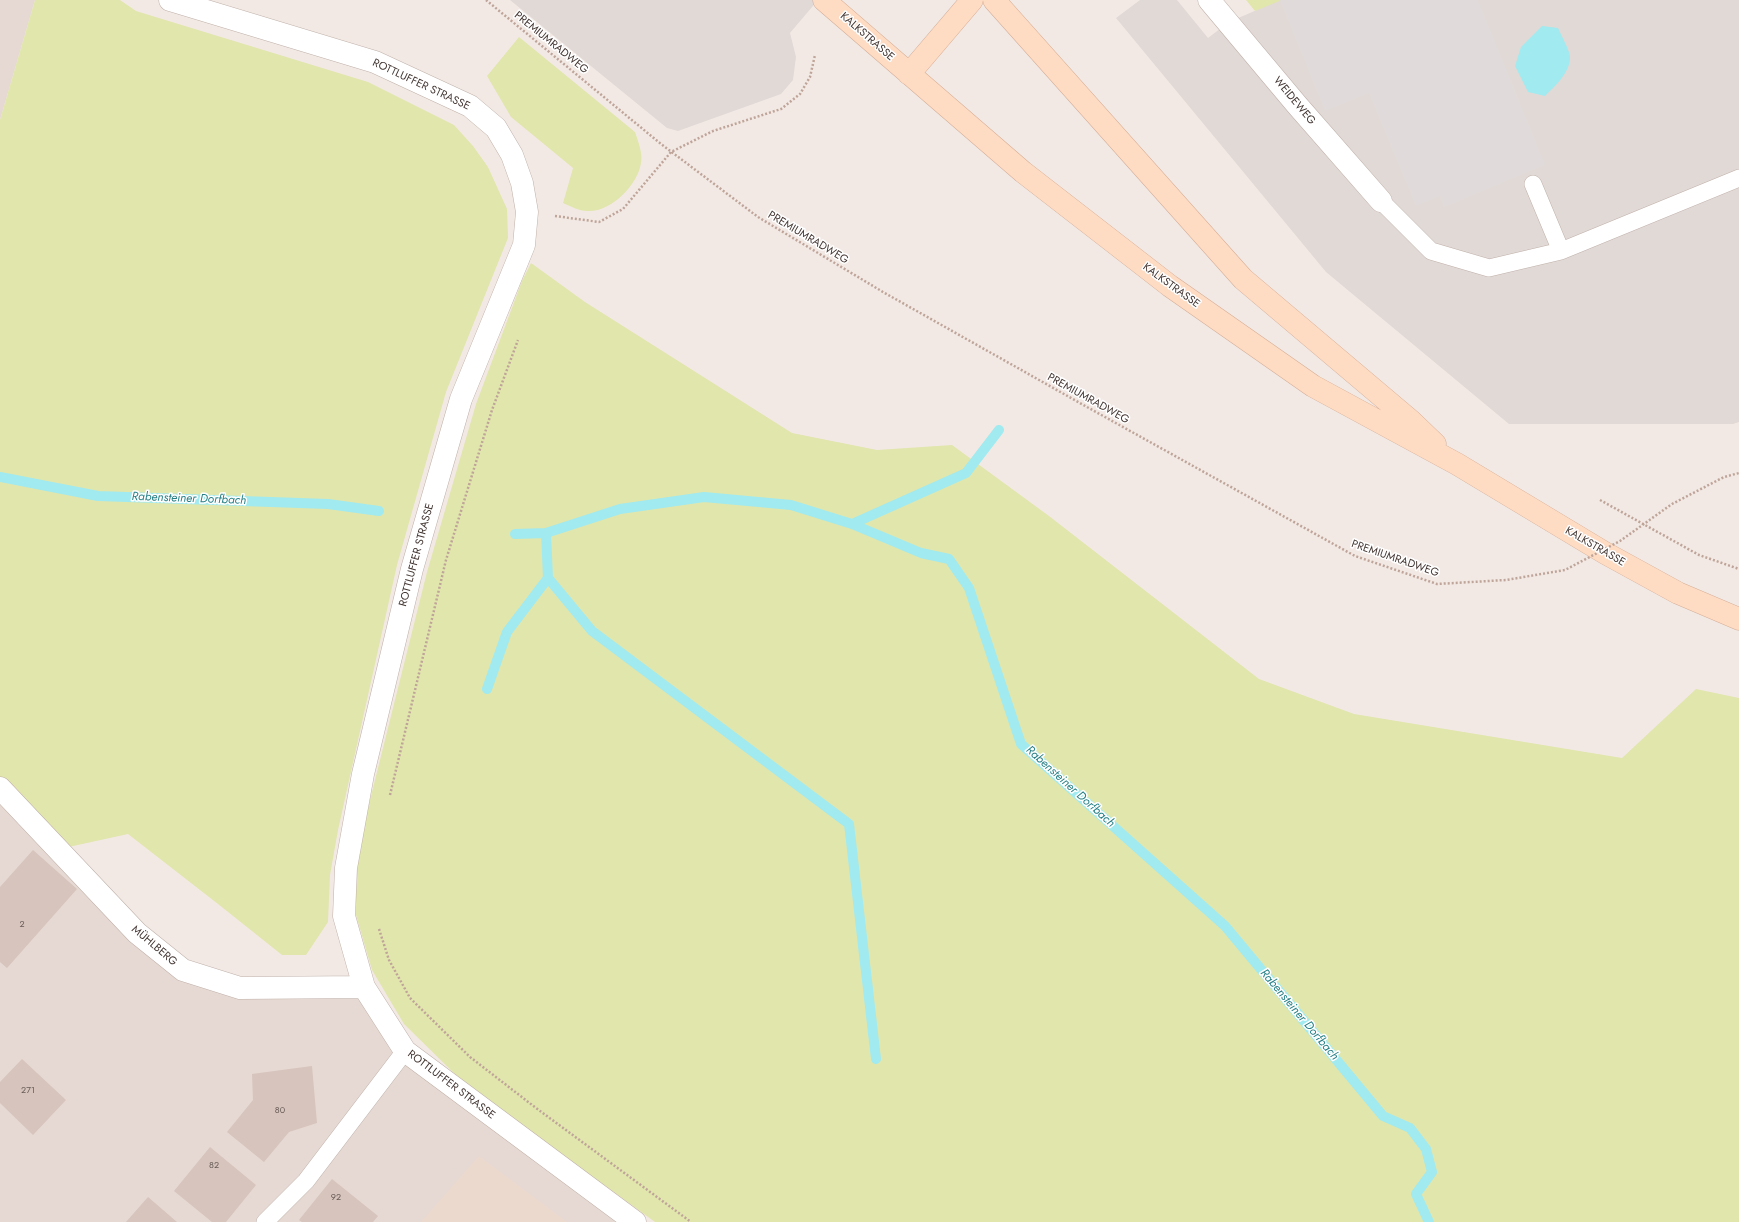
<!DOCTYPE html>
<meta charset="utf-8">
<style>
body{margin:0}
canvas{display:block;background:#f2e9e4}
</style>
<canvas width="1739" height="1222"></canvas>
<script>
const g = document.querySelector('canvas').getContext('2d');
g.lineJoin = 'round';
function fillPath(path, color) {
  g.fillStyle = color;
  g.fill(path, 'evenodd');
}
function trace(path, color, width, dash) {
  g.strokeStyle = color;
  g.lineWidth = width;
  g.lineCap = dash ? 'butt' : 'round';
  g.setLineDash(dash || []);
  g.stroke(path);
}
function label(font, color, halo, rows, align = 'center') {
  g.font = font + ' Jost,sans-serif';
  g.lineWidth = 3;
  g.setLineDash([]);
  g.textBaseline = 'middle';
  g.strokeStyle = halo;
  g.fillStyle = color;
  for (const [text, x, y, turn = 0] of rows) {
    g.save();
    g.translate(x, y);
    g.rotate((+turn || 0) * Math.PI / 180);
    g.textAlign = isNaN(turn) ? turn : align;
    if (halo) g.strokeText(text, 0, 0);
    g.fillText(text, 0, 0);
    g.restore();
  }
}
fillPath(new Path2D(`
 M0 0H35L0 120Z
 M0 783 145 931 193 965 238 981 359 997 400 1053 627 1222H0Z`), '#e6d9d3');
fillPath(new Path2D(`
 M510 0H818L790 33 796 57 793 80 781 94 678 131 667 128Z
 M1140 0H1177L1208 38 1229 22 1280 0H1739V422L1733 424H1509L1326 272 1116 18Z`), '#e1d9d6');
fillPath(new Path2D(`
 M479 1156 567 1222H421Z`), '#ebd9ce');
fillPath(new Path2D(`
 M35 0H120L136 11 368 82 454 125 473 146 488 167 507 209 508 238 446 392 397 565 338 830 330 875 328 922 306 955H282L218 904 128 834 64 848 0 783V120Z
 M1246 0H1282L1255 11Z
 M519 37 635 132C638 141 643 153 641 163 638 185 610 213 587 211 579 211 570 206 563 203L573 168 511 117 487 76Z
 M531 263 585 302 792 433 877 450 952 445 1049 516 1259 679 1354 714 1622 758 1696 689 1739 698V1222H655L467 1086 404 1024 372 970 356 915V871L364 824 427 572 476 404 522 281Z`), '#e1e6ad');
fillPath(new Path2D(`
 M1280 0H1478L1545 165 1444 207 1440 196 1416 206 1369 93 1325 111Z`), '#e0dbda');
fillPath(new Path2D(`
 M1542 26 1558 28C1561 35 1570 51 1570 57 1570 73 1555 86 1545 96L1528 92 1515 66 1521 47Z`), '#a1eaef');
trace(new Path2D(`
 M0 477 98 496 328 504 379 511
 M852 524 966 473 999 430
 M546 533 548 578 592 631 849 824 876 1059
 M515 534 546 533 620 509 704 497 791 505 852 524 921 553 949 559 969 588 1021 744 1225 926 1383 1116 1410 1128 1426 1149 1432 1172 1416 1194 1429 1222
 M487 689 507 632 548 578`), '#a1eaef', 10);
fillPath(new Path2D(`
 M33 850 77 889 7 968 0 962V887Z
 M22 1059 66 1100 33 1135 0 1103V1082Z
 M312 1066 317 1123 289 1132 264 1162 227 1132 253 1100 252 1074Z
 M210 1147 256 1185 226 1222H212L174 1191Z
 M332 1179 378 1216 373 1222H302L299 1220Z
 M148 1197 177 1222H126Z`), '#d6c4bd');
const lane = new Path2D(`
 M1533 184 1561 251
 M1381 201 1431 251 1489 268 1561 251 1739 178
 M265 1222 306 1181 405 1051`);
const street = new Path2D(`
 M170 0 375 62 470 106 496 128 512 155 522 183 527 212 524 245 461 399 412 569 363 774 346 868 344 916 364 987 405 1051 635 1222
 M1209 0 1297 105 1381 201
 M0 788 137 933 183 970 240 988 364 987`);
const secondary = new Path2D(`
 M824 0 1023 172 1170 286 1313 386 1457 464 1605 553 1678 593 1739 619
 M994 0 1243 279 1411 421 1435 444
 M909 74 972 0`);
trace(lane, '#c0b1aa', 18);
trace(street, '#c0b1aa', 23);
trace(secondary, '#d5ae97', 23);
trace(new Path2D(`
 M486 0 661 144 758 217 883 292 1087 407
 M555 216 599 222 623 209 671 152 713 131 781 109 800 94 810 77 815 55
 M1600 500 1699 555 1739 569
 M390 795 446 560 492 410 518 340
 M379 929 389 960 410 998 470 1057 536 1108 691 1222`), '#bfa499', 2.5, [2, 2]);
trace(lane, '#fff', 17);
trace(street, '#fff', 22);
trace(secondary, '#fedbc3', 22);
trace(new Path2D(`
 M1087 407 1355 556 1437 584 1506 580 1565 570 1620 541 1672 504 1724 477 1739 473`), '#bfa499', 2.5, [2, 2]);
label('9px', '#685b56', null, [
 ["2",22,925],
 ["271",28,1091],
 ["80",280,1111],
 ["82",214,1166],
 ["92",336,1198]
]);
label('11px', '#443834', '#fff', [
 ["KALKSTRASSE",867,37,41],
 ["PREMIUMRADWEG",551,43,39],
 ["ROTTLUFFER STRASSE",421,85,25],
 ["WEIDEWEG",1294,101,50],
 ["PREMIUMRADWEG",808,238,31],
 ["KALKSTRASSE",1171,286,36],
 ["PREMIUMRADWEG",1088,399,29],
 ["KALKSTRASSE",1595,547,30],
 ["ROTTLUFFER STRASSE",417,555,-75],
 ["PREMIUMRADWEG",1395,559,19],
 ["MÜHLBERG",154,946,40],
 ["ROTTLUFFER STRASSE",451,1085,37]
]);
label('italic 12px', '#288087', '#fff', [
 ["Rabensteiner Dorfbach",189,499,2],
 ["Rabensteiner Dorfbach",1070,787,42],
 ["Rabensteiner Dorfbach",1299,1015,50]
]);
</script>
